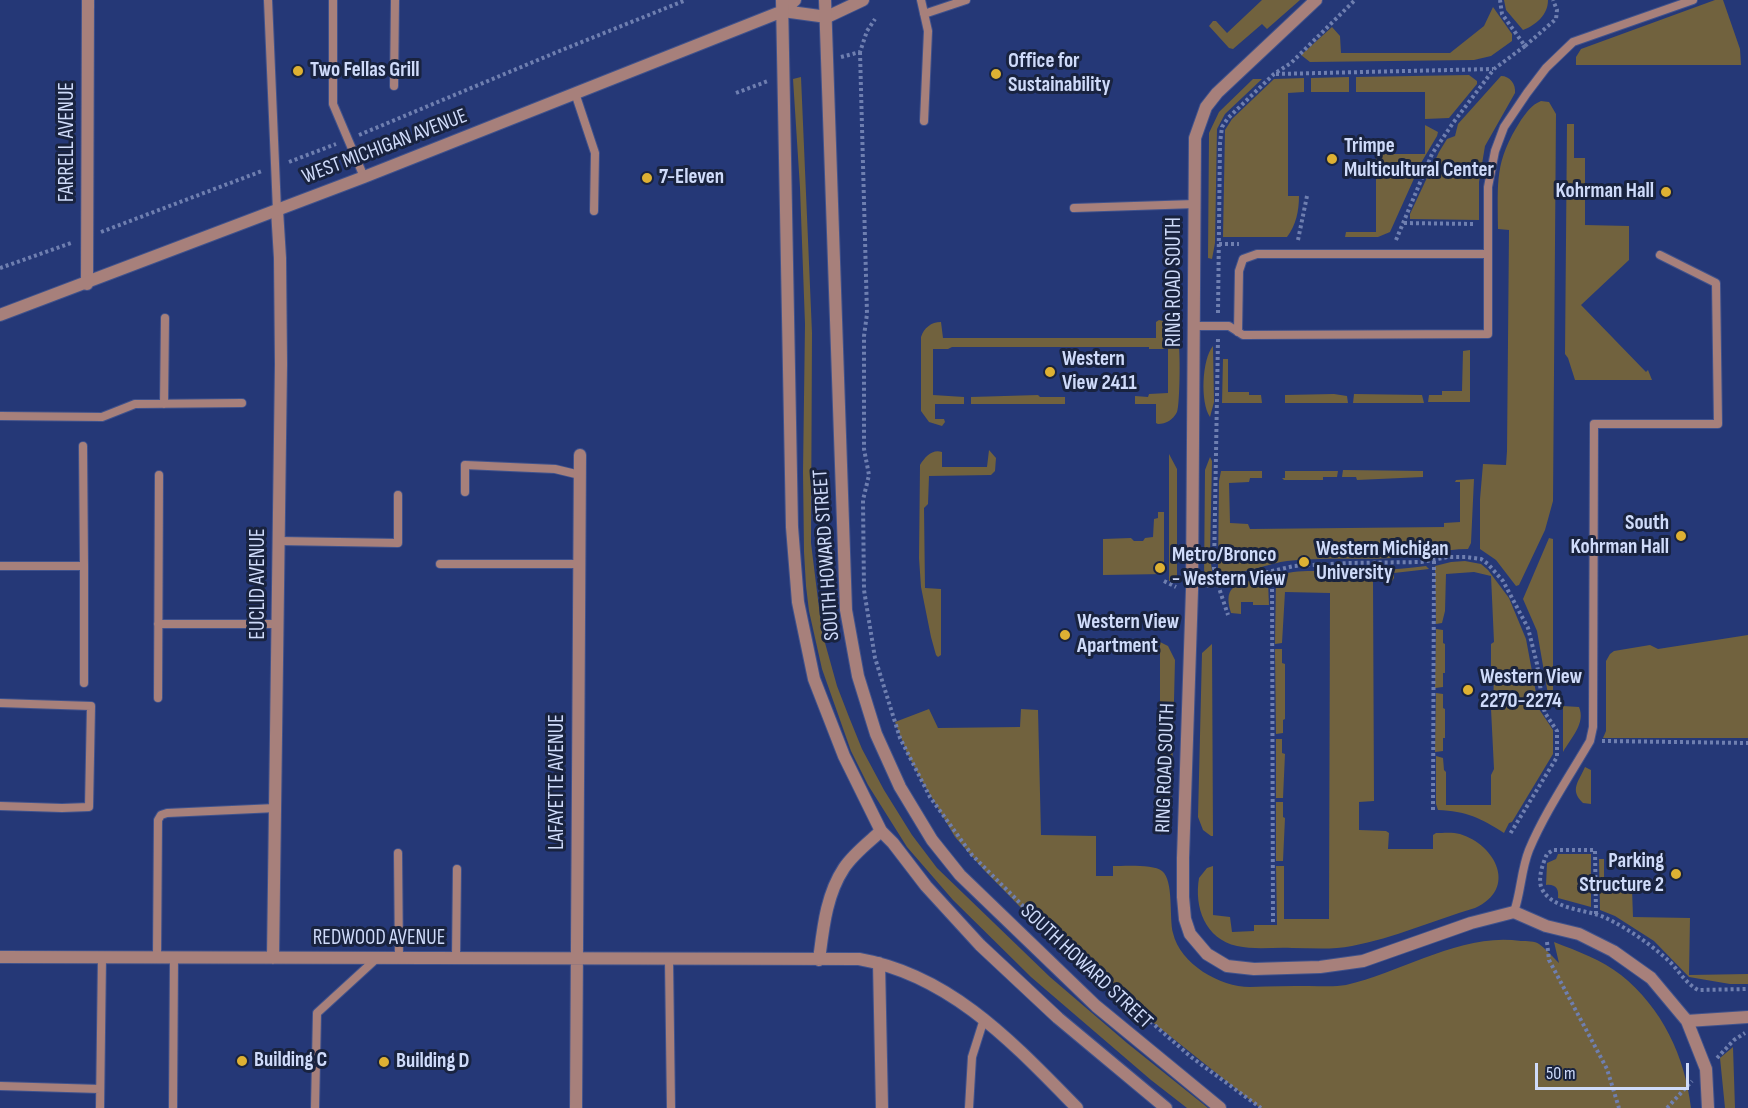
<!DOCTYPE html>
<style>
body{margin:0}
#map{position:relative;width:1748px;height:1108px;overflow:hidden;background:#253877;font-family:"Sofia Sans Condensed",sans-serif}
canvas{display:block}
.scale{position:absolute;left:1535px;top:1063px;width:154px;height:27px;box-sizing:border-box;border:3px solid #cfdbfa;border-top:0;padding-left:8px;font-size:18px;line-height:21px;white-space:nowrap;color:#cfdbfa;-webkit-text-stroke:4px #19233f;paint-order:stroke}
</style>
<div id="map">
<canvas width="1748" height="1108"></canvas>
<div class="scale">50 m</div>
</div>
<script>
const g = document.querySelector('canvas').getContext('2d');
g.lineJoin = 'round';
function fillPath(path, color) {
  g.fillStyle = color;
  g.fill(path, 'evenodd');
}
function trace(path, color, width, dash) {
  g.strokeStyle = color;
  g.lineWidth = width;
  g.lineCap = dash ? 'butt' : 'round';
  g.setLineDash(dash || []);
  g.stroke(path);
}
function label(font, color, halo, rows, align = 'center') {
  g.font = font + ' "Sofia Sans Condensed",sans-serif';
  g.lineWidth = 6;
  g.setLineDash([]);
  g.textBaseline = 'middle';
  g.strokeStyle = halo;
  g.fillStyle = color;
  for (const [text, x, y, turn = 0] of rows) {
    g.save();
    g.translate(x, y);
    g.rotate((+turn || 0) * Math.PI / 180);
    g.textAlign = isNaN(turn) ? turn : align;
    if (halo) g.strokeText(text, 0, 0);
    g.fillText(text, 0, 0);
    g.restore();
  }
}
fillPath(new Path2D(`
 M1262 0H1300L1267 29 1262 24 1233 49 1229 48 1209 26 1213 21H1216L1227 33Z
 M1504 0H1548C1548 15 1536 25 1523 30L1506 10Z
 M1715 0H1723L1740 49 1741 65H1576V57L1581 49Z
 M1493 7 1512 34V41L1491 56 1474 60 1310 62 1301 55 1332 27 1340 36 1341 53H1450L1484 26Z
 M1469 75 1477 81V84L1449 118 1425 119V92H1356V77Z
 M1501 76C1510 76 1516 84 1515 93L1485 146 1479 182V220L1410 219V214L1439 152 1447 139 1455 136 1458 124Z
 M801 77 812 333 811 543 822 632 837 686 849 717 862 749 884 790 912 835 937 868 1050 977 1127 1043 1208 1108H1187L1151 1080 1031 977 953 900 907 847 868 785 851 751 822 669 809 611 806 586 804 552 803 472 805 324 800 188 793 79Z
 M1349 77V92H1311V78Z
 M1304 78V92L1288 93V196H1299C1299 211 1296 225 1287 237H1223L1225 130 1232 119 1274 79Z
 M1253 79H1262L1225 114 1217 129 1215 243 1212 259 1208 258 1209 133 1219 112Z
 M1541 101 1549 102 1556 114 1553 501 1545 530 1519 585 1516 586 1496 560 1480 549V499L1483 464 1506 465 1507 451 1509 230 1498 229C1498 182 1494 162 1521 120 1527 112 1531 105 1541 101Z
 M1567 124H1574V158H1585V225L1629 226V260L1581 305 1646 372 1648 370 1652 380H1575L1568 358 1565 354Z
 M1425 125 1438 132 1437 136 1421 163 1390 232 1378 237H1345L1346 232H1376V154H1425Z
 M1159 320C1167 322 1174 325 1177 333 1181 340 1180 405 1177 412 1173 420 1166 424 1158 424L1156 423V404H1135V396L1148 397 1149 394 1168 393V349H1149V347H952L948 349H933V395L964 397V404H935V419H944L945 422 942 426 929 422 921 411V337C924 328 931 322 941 322L943 338H1156V322Z
 M1213 346 1214 402 1210 417C1200 402 1202 359 1213 346Z
 M1470 350V402H1428L1429 395H1442V391H1462L1463 351Z
 M1223 359H1228V392H1249V395H1261L1262 403H1222Z
 M1334 394 1347 396 1348 403H1285V395Z
 M1354 394 1422 395 1424 403H1353Z
 M1038 395 1040 397H1065V404H971V397Z
 M989 450 996 458 995 471 991 475 929 476 928 504 924 508 925 588 941 589V655L938 657 936 655 931 637 921 587 919 558 920 465C925 457 932 449 942 452V467H987Z
 M1169 454 1177 469V581H1169Z
 M1210 457 1212 461 1210 556 1213 578 1204 580 1205 470Z
 M1343 470 1423 471V477L1357 480 1356 477H1342Z
 M1221 471H1262V478H1250L1249 482 1229 483 1230 523 1248 524 1250 529 1444 527V523L1460 522V482H1455L1456 480 1474 479 1471 543 1468 549C1443 549 1419 556 1394 558 1358 560 1323 557 1287 561 1270 563 1237 576 1223 574L1218 570 1219 481Z
 M1285 471H1338L1337 477H1323V480H1284L1282 478H1285Z
 M1158 512H1164V574L1103 575V539L1131 538 1134 541H1143L1145 538 1153 537 1154 519 1158 518Z
 M1549 538 1553 539V707L1550 706 1537 631 1523 599Z
 M1465 561 1481 564 1488 570 1509 598 1526 639 1539 709 1553 730V754L1512 822 1509 823 1504 833C1481 818 1466 811 1438 810L1436 804V756L1443 758 1444 770 1446 772V805H1491V775L1494 769 1491 709 1493 707 1494 674 1491 671V644L1494 642 1491 576 1474 572 1446 574 1445 611 1442 623 1436 624 1435 566 1451 562Z
 M1426 566 1429 569 1394 573V578L1392 581H1373L1374 801 1359 802V830L1386 831 1389 833 1388 849H1433V835L1436 833C1443 833 1453 832 1460 834 1496 845 1518 889 1475 908 1434 920 1394 938 1352 946 1332 950 1312 948 1292 948 1274 947 1255 950 1237 946 1205 939 1194 907 1199 878L1207 868 1213 866V915L1230 917 1232 932 1254 931V925H1277L1276 866H1284V919H1329L1330 593 1285 592 1282 643 1275 644 1276 577C1290 570 1307 571 1322 571 1357 570 1392 571 1426 566Z
 M1263 577 1268 581 1269 605H1253V602H1241V614L1231 613C1222 583 1239 585 1263 577Z
 M1436 629 1443 630V643L1445 644V673H1443V687L1435 688Z
 M1748 635V738H1603L1606 731V661L1610 654 1614 651 1650 645 1658 649Z
 M1160 642 1168 646 1175 660 1171 820 1169 828 1160 835Z
 M1212 644 1213 836H1211L1203 830 1198 817 1202 653Z
 M1275 649H1282V663L1285 664V719L1283 720V733L1276 734Z
 M1436 693 1443 694V708L1445 709V738H1443V751L1435 752Z
 M1563 706 1579 707C1586 723 1571 738 1563 752Z
 M929 709 938 728 1020 727 1021 709 1038 710 1041 835 1096 836V876H1113V866C1124 866 1154 864 1162 871 1174 880 1169 918 1173 933 1180 964 1220 987 1250 987 1270 986 1290 986 1309 986 1321 986 1335 987 1346 985 1403 972 1462 932 1521 941 1527 941 1535 941 1539 944 1546 949 1553 957 1559 963L1554 942C1577 951 1602 960 1621 975 1662 1008 1685 1056 1691 1108H1260L1081 965 1027 914 984 870 955 837 922 781 907 753 895 722Z
 M1276 739H1282V753L1285 754 1283 798H1276Z
 M1585 767 1591 770V804L1583 803C1569 790 1579 781 1585 767Z
 M1276 802H1283V817L1285 818 1283 861H1276Z
 M1558 854H1591V907L1558 898C1559 889 1556 884 1546 885L1547 863 1556 859Z
 M1599 859H1604V889H1632L1633 917 1690 918 1689 975 1748 974V984H1730L1689 977 1654 941 1615 916 1600 910Z
 M1733 1047 1735 1108H1725L1720 1058Z`), '#71623e');
const service = new Path2D(`
 M268 0 277 210
 M333 0V104L364 177
 M921 0 928 31 924 121
 M924 14 966 0
 M394 86 395 0
 M575 93 595 153 594 211
 M1074 208 1195 204
 M1194 326H1229L1243 335 1488 334V187L1495 151 1504 127 1527 93 1546 68 1573 42 1693 0
 M1238 332 1239 271 1243 259 1257 254H1488
 M164 404 165 318
 M0 416 102 417 135 404 242 403
 M83 446 84 566
 M465 492V465L555 469 580 475
 M279 541 398 543V495
 M440 564H579
 M0 566H84V683
 M158 624H279
 M158 698 159 475
 M0 703 91 706 89 807 62 808 0 806
 M398 853 399 959
 M1514 912C1521 892 1521 870 1529 850 1545 812 1569 777 1590 741L1593 727 1594 424H1718L1716 283 1660 255
 M157 957 158 820 161 815 167 813 276 808
 M456 959 457 869
 M669 960 671 1108
 M0 1086 100 1089
 M100 1108 102 957
 M173 1108 174 957
 M315 1108 317 1013 376 959
 M969 1108 972 1057 984 1019`);
const minor = new Path2D(`
 M1316 0 1217 93 1206 107 1195 138 1192 590 1183 858V897L1185 919 1190 934 1207 954 1227 966 1254 969 1320 967 1363 961 1471 923 1514 912 1546 926 1579 934 1613 951 1651 978 1687 1021 1706 1069 1708 1108
 M783 11 827 17 863 0
 M783 11 795 0
 M87 284 88 0
 M0 957 859 959C951 975 1014 1044 1077 1108
 M273 958 281 364 280 258 277 210
 M819 960C823 929 826 895 844 868 853 854 869 842 881 831
 M879 963 882 1108
 M1687 1021 1748 1017
 M576 1108 580 455`);
const tertiary = new Path2D(`
 M782 0 792 527 798 602 814 679 844 756 881 831 893 843 926 886 980 945 1058 1018 1166 1108
 M825 0 846 610 858 676 876 734 900 787 932 840 960 875 1096 1006 1220 1108
 M0 315 364 177 783 11`);
trace(service, '#40528c', 10);
trace(minor, '#40528c', 14);
trace(tertiary, '#40528c', 14);
trace(new Path2D(`
 M1525 46 1556 19 1557 10 1553 0
 M860 52 867 314 864 336V449L869 475 863 500 864 590 875 658 900 738 930 797 972 855 1054 937 1191 1057 1261 1108
 M841 57 860 52 867 31 875 19
 M1276 74 1493 69
 M736 93 768 81
 M359 135 557 52 686 0
 M289 162 336 144
 M1404 223 1475 224
 M101 232 262 171
 M1298 240 1307 196
 M1396 240 1432 154 1453 123 1494 69 1525 46 1502 14 1500 0
 M1219 244H1239
 M0 268 71 243
 M1218 313 1220 143 1222 127 1228 118 1274 74 1291 63 1355 0
 M1218 339 1214 568 1218 585 1228 615
 M1272 571 1273 924
 M1164 581 1176 587
 M1207 586 1294 566 1348 563 1421 562 1448 557H1466L1481 559 1488 564 1503 581 1528 628 1537 664 1543 706 1545 713 1557 731V757L1510 834
 M1602 741 1748 743
 M1433 810 1434 560
 M1596 914 1595 850H1553L1547 854C1543 863 1537 879 1542 889 1553 910 1585 909 1604 917 1629 929 1652 945 1672 964 1680 973 1687 984 1698 990L1748 989
 M1547 942 1549 960 1607 1069 1619 1108
 M1717 1058 1734 1040 1745 1033
 M1667 1108 1692 1081`), '#6f7fb0', 4, [3, 3]);
trace(service, '#a7807b', 8);
trace(minor, '#a7807b', 12);
trace(tertiary, '#a7807b', 12);
for (const [x, y, r, color] of [
 [298,71,6,"#deb133"],
 [996,74,6,"#deb133"],
 [1332,159,6,"#deb133"],
 [647,178,6,"#deb133"],
 [1666,192,6,"#deb133"],
 [1050,372,6,"#deb133"],
 [1681,536,6,"#deb133"],
 [1304,562,6,"#deb133"],
 [1160,568,6,"#deb133"],
 [1065,635,6,"#deb133"],
 [1468,690,6,"#deb133"],
 [1676,874,6,"#deb133"],
 [242,1061,6,"#deb133"],
 [384,1062,6,"#deb133"]
]) {
  const dot = new Path2D();
  dot.arc(x, y, r, 0, 2 * Math.PI);
  g.fillStyle = color;
  g.fill(dot);
  trace(dot, '#19233f', 2);
}
label('bold 21px', '#cfdbfa', '#19233f', [
 ["Office for",1008,62],
 ["Sustainability",1008,86],
 ["Two Fellas Grill",310,71],
 ["Trimpe",1344,147],
 ["Multicultural Center",1344,171],
 ["7-Eleven",659,178],
 ["Kohrman Hall",1654,192,"right"],
 ["Western",1062,360],
 ["View 2411",1062,384],
 ["South",1669,524,"right"],
 ["Kohrman Hall",1669,548,"right"],
 ["Western Michigan",1316,550],
 ["University",1316,574],
 ["Metro/Bronco",1172,556],
 ["- Western View",1172,580],
 ["Western View",1077,623],
 ["Apartment",1077,647],
 ["Western View",1480,678],
 ["2270-2274",1480,702],
 ["Parking",1664,862,"right"],
 ["Structure 2",1664,886,"right"],
 ["Building C",254,1061],
 ["Building D",396,1062]
], 'left');
label('21px', '#cfdbfa', '#19233f', [
 ["FARRELL AVENUE",68,142,-90],
 ["WEST MICHIGAN AVENUE",385,147,-21],
 ["RING ROAD SOUTH",1175,282,-90],
 ["SOUTH HOWARD STREET",827,555,-94],
 ["EUCLID AVENUE",259,584,-90],
 ["RING ROAD SOUTH",1166,768,-88],
 ["LAFAYETTE AVENUE",558,782,-90],
 ["REDWOOD AVENUE",379,939],
 ["SOUTH HOWARD STREET",1086,967,43]
]);
</script>
